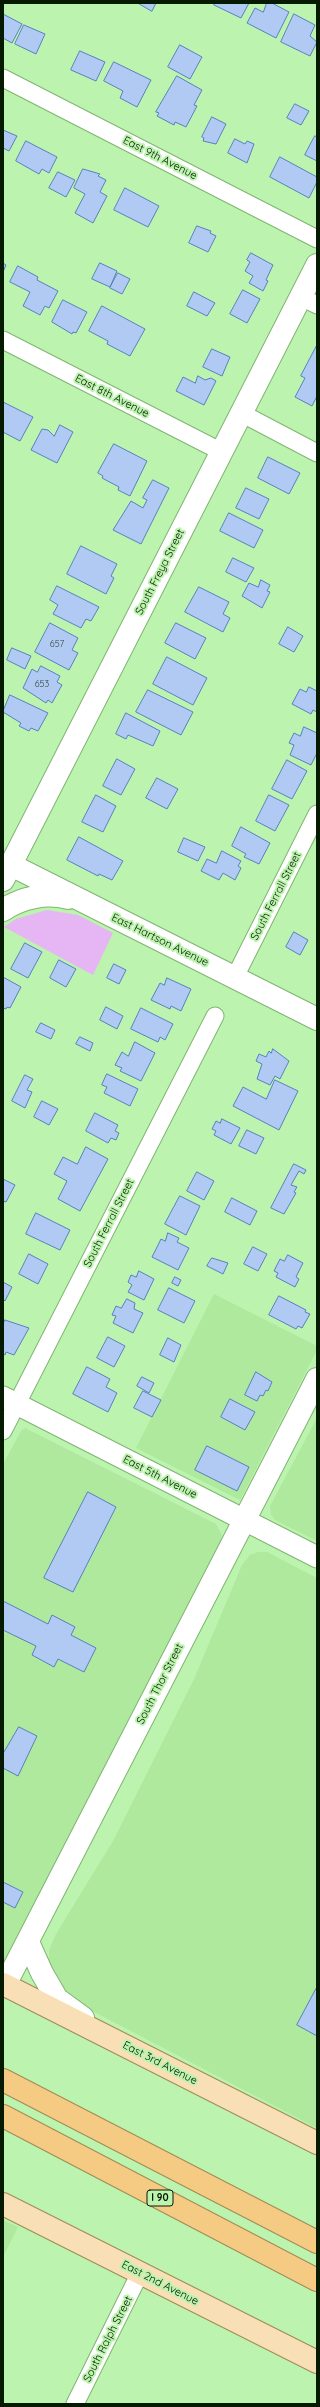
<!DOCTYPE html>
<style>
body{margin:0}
#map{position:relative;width:320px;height:2407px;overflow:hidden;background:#bcf3ae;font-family:Quicksand,sans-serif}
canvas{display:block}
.frame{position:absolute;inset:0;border:4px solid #061a02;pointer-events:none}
</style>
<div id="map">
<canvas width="320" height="2407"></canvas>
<div class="frame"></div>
</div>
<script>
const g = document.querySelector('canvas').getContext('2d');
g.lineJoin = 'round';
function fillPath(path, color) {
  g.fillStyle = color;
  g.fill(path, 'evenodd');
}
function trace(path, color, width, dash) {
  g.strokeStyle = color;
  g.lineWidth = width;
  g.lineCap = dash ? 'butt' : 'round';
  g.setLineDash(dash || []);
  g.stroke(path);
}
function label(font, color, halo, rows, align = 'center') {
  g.font = font + ' Quicksand,sans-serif';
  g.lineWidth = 4;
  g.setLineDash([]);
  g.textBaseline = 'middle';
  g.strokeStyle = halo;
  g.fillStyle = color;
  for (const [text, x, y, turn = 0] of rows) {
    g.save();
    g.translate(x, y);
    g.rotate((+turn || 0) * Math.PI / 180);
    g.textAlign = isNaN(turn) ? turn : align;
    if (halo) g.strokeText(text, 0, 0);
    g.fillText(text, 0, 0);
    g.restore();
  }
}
fillPath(new Path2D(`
 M214 1294 317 1346V1350L240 1500 136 1448Z
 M317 1418V1541L275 1520 271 1515 270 1506Z
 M25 1428 216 1524 222 1535 220 1544 3 1965V1464L21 1431Z
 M258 1552H267L317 1578V2128L79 2004 66 1995 49 1965V1950L56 1934 113 1841 194 1679 242 1565 250 1555Z
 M3 2220 18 2227 3 2257Z`), '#aee99e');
fillPath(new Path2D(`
 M47 910 78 915 113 933 93 975 4 927 16 919Z`), '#e6b5f3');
const building = new Path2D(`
 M138 3H156L152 11Z
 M215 3H249L241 18 214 5Z
 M267 3H272L289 12 276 38 247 23 255 8 263 12Z
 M3 14 22 24 12 43 3 38Z
 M294 14 315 25 310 36 317 42 310 56 281 42Z
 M24 25 45 34 36 54 15 44Z
 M180 45 202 57 190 79 168 67Z
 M80 51 105 62 96 81 71 70Z
 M114 62 151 80 137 107 120 98 123 91 104 81Z
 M177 76 202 90 194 105 197 106 186 127 175 122 174 125 157 116 159 113 156 112Z
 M295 104 309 111 301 125 287 118Z
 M212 117 226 124 216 144 203 141 204 138 202 137Z
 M3 130 17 136 9 151 3 148Z
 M315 136 317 137V161L305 155Z
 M235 139 245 144 247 141 254 144 247 163 228 153Z
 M26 141 57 157 49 173 42 169 39 174 16 161Z
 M280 157 317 177V182L309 198 270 177Z
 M83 169 100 174 98 176 106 180 100 192 107 196 93 223 75 213 85 194 74 188Z
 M58 172 75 180 66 197 49 188Z
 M125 188 159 206 148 227 114 210Z
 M197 226 211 231 210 233 216 236 208 252 189 243Z
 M251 253 273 265 266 280 268 281 263 291 249 283 253 276 245 271 250 262 247 260Z
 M3 263 6 265 3 272Z
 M100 263 117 271 110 287 92 279Z
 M18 266 38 277 37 280 58 291 49 308 45 306 40 315 23 306 30 292 10 282Z
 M118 273 130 279 122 294 110 288Z
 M243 290 260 299 247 323 230 314Z
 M194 292 215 303 207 316 187 306Z
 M63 300 87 312 76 333 73 332 72 334 52 322Z
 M102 306 145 329 130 356 107 344 108 341 89 331Z
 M317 345V396L312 406 295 397 305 378 301 376Z
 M212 349 230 357 222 376 203 367Z
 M198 376 205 380 211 378 216 381 204 405 176 391 183 377 195 383Z
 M3 402 33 417 20 441 3 432Z
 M60 425 73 432 57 463 31 450 42 429 48 430 54 436Z
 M114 444 147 461 130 496 118 490 119 487 102 478 103 476 98 473Z
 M268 457 300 473 289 494 258 478Z
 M153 480 169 488 141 544 113 530 131 501 143 508 147 500 143 498Z
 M246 488 269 499 259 519 236 508Z
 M229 513 263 530 254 548 220 531Z
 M81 546 117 564 111 576 114 578 106 594 67 574Z
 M233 558 254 568 246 582 226 572Z
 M261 580 270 585 267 591 270 592 262 608 242 596 249 583 258 587Z
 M57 586 99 607 91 621 86 619 81 628 53 614 58 605 50 600Z
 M199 587 229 602 223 614 230 618 223 632 185 612Z
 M50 623 78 638 72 650 78 653 69 670 35 652Z
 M176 623 206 638 195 659 165 643Z
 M288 627 303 636 294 652 279 644Z
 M12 648 31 656 25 669 7 660Z
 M167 657 207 678 193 705 153 684Z
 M41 666 60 676 57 682 62 685 52 703 48 700 46 703 23 688 32 669 37 672Z
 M309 687 317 691V712L313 710 311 714 292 704 300 689 306 692Z
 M148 690 193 712 181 735 136 712Z
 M10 695 48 713 38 731 31 728 29 731 19 726 21 723 3 712Z
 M126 713 160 731 153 746 128 735 126 739 116 734Z
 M304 727 317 733V753L311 765 290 755 294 745 289 743 294 733 300 736Z
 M117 759 135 769 121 795 103 786Z
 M287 760 307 771 292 799 272 789Z
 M157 778 178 789 167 809 146 798Z
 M96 795 116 806 103 832 82 822Z
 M269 795 289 805 275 831 256 821Z
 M241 827 270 843 259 864 244 857 246 854 232 846Z
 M79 837 123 861 112 880 99 874 98 876 67 860Z
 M184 838 205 847 198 861 178 852Z
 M222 851 241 861 238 866 241 868 235 880 223 873 219 880 201 871 207 859 216 863Z
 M294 932 308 940 300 955 286 947Z
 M25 943 42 952 28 978 11 969Z
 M59 960 76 969 66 987 50 978Z
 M114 964 126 970 119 984 107 978Z
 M3 977 21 987 10 1008 7 1007 6 1009 3 1008Z
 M167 978 191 989 181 1011 171 1006 170 1009 151 1000 160 983 164 985Z
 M106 1007 123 1016 117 1029 100 1020Z
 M141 1008 173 1024 165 1040 160 1037 158 1042 131 1029Z
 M41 1023 55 1030 51 1039 36 1032Z
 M80 1037 93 1043 90 1051 76 1044Z
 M135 1042 155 1053 141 1081 120 1071 122 1068 115 1065 122 1052 128 1056Z
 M273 1049 289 1061 280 1079 275 1076 270 1085 257 1079 262 1064 256 1061 259 1054 266 1057 269 1051 271 1053Z
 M107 1074 138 1089 130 1106 104 1093 107 1087 102 1085Z
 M25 1075 33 1079 27 1090 32 1092 25 1108 12 1101Z
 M275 1080 298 1091 279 1130 233 1106 243 1087 266 1099Z
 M42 1101 58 1109 49 1125 34 1117Z
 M95 1113 118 1125 115 1131 119 1133 116 1140 111 1138 108 1143 86 1131Z
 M222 1119 240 1128 231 1144 214 1135 216 1131 212 1129 216 1121 220 1123Z
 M247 1130 264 1138 256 1154 239 1146Z
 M86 1147 108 1159 80 1211 58 1199 67 1181 54 1174 63 1157 77 1164Z
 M294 1164 306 1170 304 1174 299 1171 291 1185 297 1187 294 1192 296 1193 284 1214 271 1208Z
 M197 1172 214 1181 204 1200 187 1191Z
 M3 1179 15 1185 6 1202 3 1201Z
 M180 1196 200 1206 186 1235 165 1224Z
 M232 1198 257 1211 250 1225 225 1212Z
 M36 1213 70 1230 60 1250 26 1234Z
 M168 1233 179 1238 177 1242 189 1248 178 1270 152 1257 161 1239 165 1241Z
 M253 1247 267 1254 258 1271 244 1264Z
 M29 1254 48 1264 38 1284 19 1274Z
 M288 1255 303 1263 296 1277 299 1279 295 1287 276 1277 278 1273 274 1271 280 1259 284 1261Z
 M212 1258 228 1263 223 1274 207 1266Z
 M139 1271 154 1279 144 1300 128 1292 132 1285 128 1282 131 1275 136 1277Z
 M175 1277 181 1280 178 1286 172 1283Z
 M3 1282 12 1287 5 1301 3 1299Z
 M169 1288 195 1301 184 1323 158 1310Z
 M279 1296 306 1310 305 1312 310 1314 302 1328 298 1326 296 1329 269 1315Z
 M127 1299 135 1303 134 1309 143 1313 133 1333 113 1323 116 1316 112 1315 116 1306 121 1308Z
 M5 1320 29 1328 14 1355 6 1352 5 1355 3 1354V1325Z
 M108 1337 125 1346 114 1367 97 1358Z
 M168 1338 181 1345 174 1362 160 1355Z
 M87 1367 110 1379 106 1387 117 1393 108 1412 73 1394Z
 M256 1372 272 1382 268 1391 266 1390 263 1396 260 1395 257 1401 245 1395Z
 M142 1377 154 1383 149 1393 137 1386Z
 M143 1391 161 1400 152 1417 134 1408Z
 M230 1399 255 1412 245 1430 221 1417Z
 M207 1446 249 1467 237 1491 195 1470Z
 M88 1492 116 1507 73 1592 44 1578Z
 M3 1601 48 1624 52 1615 75 1627 71 1635 96 1648 84 1672 58 1659 54 1667 32 1655 36 1646 3 1630Z
 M19 1727 37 1736 18 1776 3 1768V1754Z
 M3 1882 23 1892 15 1908 3 1902Z
 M317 1987V2036L297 2025Z`);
fillPath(building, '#b0caf3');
trace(building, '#5880bf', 1);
const minor = new Path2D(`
 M3 78 317 239
 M301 297 317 305
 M3 340 222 452
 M241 413 317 453
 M235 977 317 814
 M3 1431 215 1016
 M75 2404 140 2273`);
const tertiary = new Path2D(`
 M3 1397 317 1557`);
const secondary = new Path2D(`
 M11 865 317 1019
 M3 880 317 265
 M3 910C21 898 46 892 68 898
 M28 1942 42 1973 57 1999 83 2018
 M5 1985 317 1379`);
const primary = new Path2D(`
 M3 1984 317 2143
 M3 2204 317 2362`);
const motorway = new Path2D(`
 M3 2080 317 2242
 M3 2116 317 2280`);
trace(minor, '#80b573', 19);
trace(tertiary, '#80b573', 23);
trace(secondary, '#80b573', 24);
trace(primary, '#a18c56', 24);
trace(motorway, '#a18c56', 24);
trace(minor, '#fff', 17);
trace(tertiary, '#fff', 21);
trace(secondary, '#fff', 22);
trace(primary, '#f9dfb5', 22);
trace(motorway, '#f5ca83', 22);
label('9px', '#30463e', null, [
 ["657",57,644],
 ["653",42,684]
]);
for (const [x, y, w] of [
 [160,2198,26]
]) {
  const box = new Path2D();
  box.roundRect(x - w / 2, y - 8, w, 16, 3);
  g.fillStyle = '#bcf3ae';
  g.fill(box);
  trace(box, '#061a02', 1);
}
label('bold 10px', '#061a02', null, [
 ["I 90",160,2198]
]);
label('11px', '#061a02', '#bcf3ae', [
 ["East 9th Avenue",160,158,27],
 ["East 8th Avenue",112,396,27],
 ["South Freya Street",160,572,-63],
 ["South Ferrall Street",276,896,-63],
 ["East Hartson Avenue",160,940,26],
 ["South Ferrall Street",109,1223,-63],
 ["East 5th Avenue",160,1477,27],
 ["South Thor Street",160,1684,-63],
 ["East 3rd Avenue",160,2063,27],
 ["East 2nd Avenue",160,2283,27],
 ["South Ralph Street",108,2339,-63]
]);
</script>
